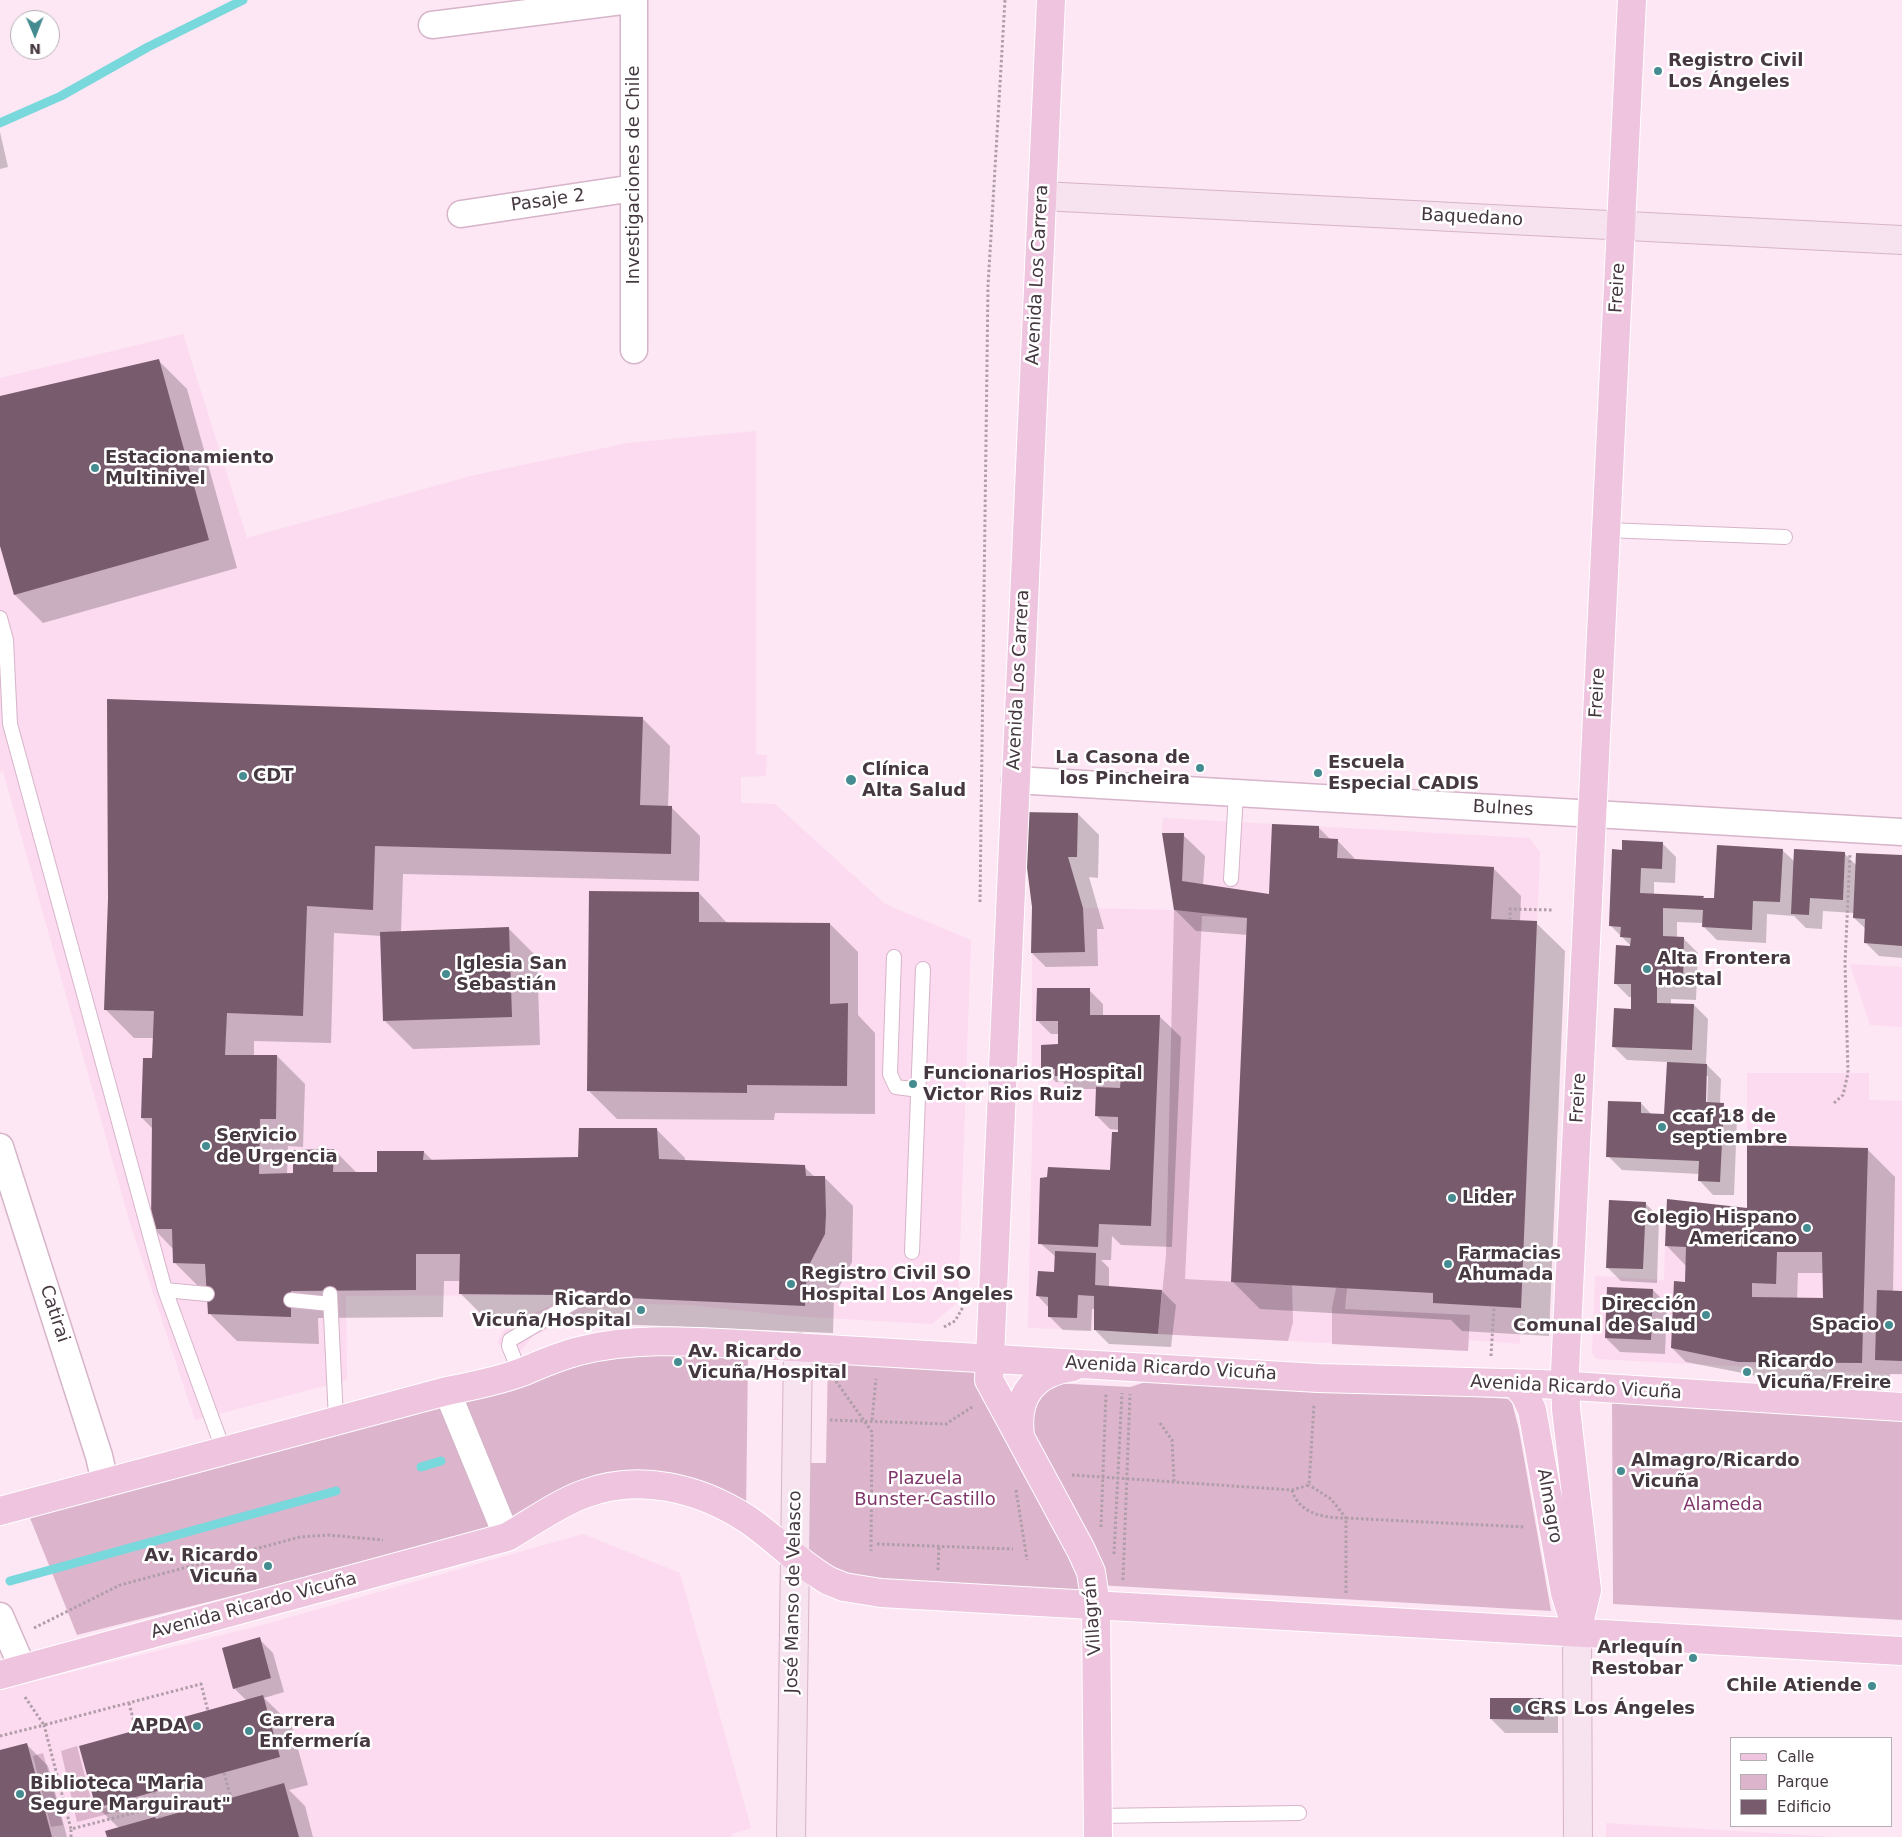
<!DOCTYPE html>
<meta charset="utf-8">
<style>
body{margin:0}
#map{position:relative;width:1902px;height:1837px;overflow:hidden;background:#fde7f4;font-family:"DejaVu Sans",sans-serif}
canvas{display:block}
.legend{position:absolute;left:1730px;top:1737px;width:162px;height:90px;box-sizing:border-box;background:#fff;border:1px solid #b5afb3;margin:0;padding:6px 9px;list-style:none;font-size:15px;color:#453840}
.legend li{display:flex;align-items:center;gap:10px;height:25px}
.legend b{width:25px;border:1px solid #b5afb3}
.north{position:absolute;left:10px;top:10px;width:50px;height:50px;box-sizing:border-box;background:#fff;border:1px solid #b5afb3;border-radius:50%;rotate:179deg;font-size:14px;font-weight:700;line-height:20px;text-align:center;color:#453840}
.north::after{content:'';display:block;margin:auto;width:18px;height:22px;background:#458c90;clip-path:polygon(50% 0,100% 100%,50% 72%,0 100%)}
</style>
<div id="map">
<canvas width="1902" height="1837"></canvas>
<ul class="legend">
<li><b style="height:6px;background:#eec4df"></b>Calle</li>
<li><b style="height:14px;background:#dcb5cd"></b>Parque</li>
<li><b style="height:14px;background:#785b6d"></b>Edificio</li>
</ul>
<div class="north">N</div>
</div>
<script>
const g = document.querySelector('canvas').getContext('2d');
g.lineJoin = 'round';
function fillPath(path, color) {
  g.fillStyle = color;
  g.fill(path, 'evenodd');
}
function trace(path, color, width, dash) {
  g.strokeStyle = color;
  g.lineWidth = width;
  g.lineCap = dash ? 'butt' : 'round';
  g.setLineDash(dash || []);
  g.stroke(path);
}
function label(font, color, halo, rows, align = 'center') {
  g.font = font + ' "DejaVu Sans",sans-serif';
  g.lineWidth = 5;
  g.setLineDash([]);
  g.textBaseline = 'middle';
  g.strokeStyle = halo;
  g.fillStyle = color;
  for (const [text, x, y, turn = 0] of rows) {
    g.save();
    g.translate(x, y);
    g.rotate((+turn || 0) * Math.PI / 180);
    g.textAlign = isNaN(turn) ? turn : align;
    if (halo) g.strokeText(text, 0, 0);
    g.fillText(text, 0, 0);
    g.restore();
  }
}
fillPath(new Path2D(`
 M183 334 247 538 475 475 628 443 756 431V754L767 755 766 776 741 777V803L775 804 885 904 971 940 958 1302 932 1324 791 1316 689 1305 638 1304 597 1308 581 1314 533 1336 518 1354 497 1343 502 1333 511 1322 550 1306 560 1295 346 1296 347 1380 195 1420 130 1223 3 771 0 772V378Z
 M1163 818 1529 838 1540 852 1520 1344 1469 1340 1468 1351 1094 1330 1028 1328 1033 1095H1048V1080H1032V907L1174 910 1162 833Z
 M1850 964 1902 967V1027L1870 1025Z
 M1747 1073H1869V1100L1902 1101V1375L1597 1359 1592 1353 1595 1276 1664 1280 1665 1246 1747 1247Z
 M583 1534 680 1573 751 1828 731 1834 732 1837H0V1690L266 1624Z
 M1606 1823 1835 1837H1606Z`), '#fcdaef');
fillPath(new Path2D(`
 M1174 910 1247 918 1202 916 1185 1279 1292 1285 1293 1322 1288 1341 1158 1334 1166 1255Z
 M1336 1288H1347L1345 1309 1470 1315 1468 1351 1332 1344V1308Z
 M644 1352 748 1357 746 1514 654 1480 513 1525 77 1635 28 1513 558 1365Z
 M828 1358 985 1367 1073 1548 1087 1601 861 1586 802 1555 803 1463H826Z
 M1158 1378 1511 1399 1519 1430 1551 1611 1097 1585 1023 1411 1052 1383 1130 1387Z
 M1612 1394 1902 1411V1620L1613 1604Z
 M77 1746 94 1811 146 1798 147 1804 77 1822 61 1751Z
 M43 1753 63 1825 51 1827 33 1756Z`), '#dcb5cd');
fillPath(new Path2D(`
 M0 132 8 167 0 169Z
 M159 361 187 389 237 568 43 623 15 595 0 541V397Z
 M642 718 670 746 668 807 672 808 700 836 699 881 403 874 401 932 509 929 537 957 540 1045 413 1049 385 1021 382 936 334 933 331 1043 254 1041V1056H277L305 1084 303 1147 288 1146 287 1174H295L334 1150 357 1173H379L424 1152 433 1161 580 1158 657 1130 685 1158V1162L804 1167 815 1177 825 1178 853 1206 852 1262 834 1297 833 1333 589 1323 489 1322 461 1294V1281H444L443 1317 318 1318 319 1344 237 1341 209 1313 208 1291H203L175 1263 174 1250 153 1228V1129L142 1118 153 1060 154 1038H134L106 1010 109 899Z
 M1078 814 1099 835 1098 878 1089 877 1104 929H1097L1098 966 1046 967 1032 953Z
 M1319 828 1331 840H1337L1357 861 1493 868 1521 896 1520 922 1536 923 1565 951 1549 1336 1462 1331 1451 1320 1260 1309 1232 1281 1248 935 1196 931 1175 910 1183 835 1205 856 1203 886 1270 896Z
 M1662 843 1676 857 1675 883 1654 882V895L1703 897 1706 899 1715 900 1782 850 1795 862 1844 853 1856 865 1902 856V958L1879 956 1865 942 1866 929 1854 918V913L1823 911 1822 929 1806 928 1794 916 1767 914 1766 943 1717 940 1703 926V923L1677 922V938L1684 939 1698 953 1696 1000 1671 999V1005H1694L1708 1019 1706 1064 1721 1079 1720 1104 1723 1105 1737 1119 1734 1195H1713L1700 1181V1174L1622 1170 1608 1156 1641 1103 1652 1115H1666L1668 1062 1627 1060 1613 1046 1632 1010V997H1629L1615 983 1632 947 1611 926 1623 851ZM1705 1076H1708L1707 1109 1704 1108Z
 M699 893 727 923 830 924 858 952V1015L875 1033V1114L775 1113 774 1120 617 1119 589 1091Z
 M1089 990 1103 1004V1016H1159L1181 1037 1172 1247 1121 1245 1112 1236 1111 1260H1101L1109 1268V1287L1162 1291 1176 1305 1171 1347 1109 1344 1095 1330V1309H1092L1091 1331 1063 1330 1049 1316V1308L1038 1296 1055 1273 1056 1257 1040 1243 1111 1173 1119 1133V1130L1110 1129 1096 1115 1097 1089H1070L1063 1082H1056L1042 1068 1059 1046V1034H1051L1037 1020Z
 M1867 1149 1895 1177 1893 1292H1902V1374H1890V1390L1832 1389 1825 1382H1760L1753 1375 1686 1362 1672 1348 1686 1283V1266L1667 1246 1749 1209ZM1798 1273H1824L1825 1299 1797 1300Z
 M1645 1203 1659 1217 1657 1283 1621 1281 1607 1267Z
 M1653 1290 1667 1304 1665 1354 1620 1352 1606 1338Z
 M259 1639 273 1653 284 1692 264 1698 291 1724 308 1785 289 1790 305 1806 313 1837H108L119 1828 97 1807 247 1701 234 1688Z
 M1544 1699 1558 1713V1733H1505L1491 1719Z
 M27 1745 48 1766 67 1837H0V1752Z`), '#0003');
trace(new Path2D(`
 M0 123 61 96 148 47 243 0
 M421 1467 441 1461
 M10 1581 336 1491`), '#79d8dc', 9);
fillPath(new Path2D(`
 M159 359 209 540 14 595 0 546V396Z
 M107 699 643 717 640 805 672 806 671 854 375 846 373 910 307 906 303 1016 227 1013 225 1055H277L276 1119H260L259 1174 293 1173V1150L334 1149 333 1172H377V1151H424L423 1160 578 1157 579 1128H657L659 1159 805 1165 806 1176H825L826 1214 825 1234 807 1269 805 1306 561 1295 459 1294 460 1254H416V1290L291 1291V1317L208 1314 205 1264 173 1263 172 1229H151L152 1118H141L143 1058H152L154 1011 104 1010 108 899Z
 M1020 812 1078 813 1077 857H1068L1083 908 1085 952 1031 953 1032 907Z
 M1272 824 1319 826V838L1338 839 1337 858 1494 867 1491 919 1537 921 1521 1308 1433 1303V1293L1231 1282 1247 918 1174 910 1162 833H1184L1182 881 1269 894Z
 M1622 840 1663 842 1662 869 1641 868 1640 893 1704 896 1703 898H1714L1717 845 1783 849 1780 902 1753 901 1752 930 1702 927 1703 910 1663 908V936L1684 937 1683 986 1657 985V1003L1694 1004 1692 1050 1612 1047 1614 1008 1631 1009V984H1614L1616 945 1630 946 1631 938 1620 937 1621 927 1609 926 1612 849 1622 850Z
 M1794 849 1845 852 1843 900 1810 898 1809 915 1791 914Z
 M1856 853 1902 855V946L1864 943 1865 919 1853 918Z
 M589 891 699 892V922L830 923V1004L848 1003 847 1086 747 1085V1093L587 1091Z
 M509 927 512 1017 383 1021 380 932Z
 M1037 988H1090V1015H1160L1151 1226 1099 1224 1098 1247 1038 1244 1040 1178 1047 1177 1048 1167 1110 1170 1112 1132H1118V1117L1095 1116 1096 1087 1120 1088 1121 1076H1055V1069L1041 1068V1045L1058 1044V1021H1036Z
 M1667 1062 1707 1064 1706 1102 1724 1103 1720 1182 1698 1181 1699 1161 1606 1157 1608 1101 1641 1102V1113L1664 1114Z
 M1747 1145 1868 1148 1862 1363 1738 1362 1671 1348 1674 1281 1685 1282 1686 1247 1665 1246 1667 1199 1747 1208ZM1777 1252H1822L1823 1298 1752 1297V1283L1776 1284Z
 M1609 1200 1646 1202 1643 1269 1606 1268Z
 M1055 1251 1096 1253 1095 1285 1162 1290 1158 1334 1094 1330V1296L1078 1295 1077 1318 1048 1317V1297L1036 1296 1038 1271 1054 1272Z
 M1607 1287 1653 1289 1651 1340 1605 1338Z
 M1877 1290 1902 1291V1361L1875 1360Z
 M260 1637 271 1678 233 1689 222 1648Z
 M263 1695 280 1757 96 1808 79 1746Z
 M1490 1698H1544V1720L1490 1719Z
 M27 1743 52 1837H0V1750Z
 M284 1783 299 1837H107L105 1831 155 1817 156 1819Z`), '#785b6d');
const service = new Path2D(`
 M1606 530 1785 537
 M0 618 6 640 10 724 165 1290 223 1449
 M1231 879 1236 793
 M894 957 890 1074 896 1087 919 1090
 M912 1252 923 969
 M165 1290 207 1294
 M330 1294 336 1420
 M291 1300 330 1304
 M507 1372 516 1363 509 1346 510 1340 581 1298
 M1098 1816 1299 1813`);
const minor = new Path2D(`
 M634 0V350
 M432 25 630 0
 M461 214 634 188
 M1015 780 1902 832
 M0 1147 99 1456 105 1482
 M447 1391 507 1537
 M0 1616 23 1669`);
const secondary = new Path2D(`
 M1042 196 1902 240
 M1577 1632 1578 1837
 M791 1837 798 1347`);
const primary = new Path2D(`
 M1051 0 989 1380 1081 1550 1091 1572 1096 1605 1098 1837
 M1514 1383 1525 1395 1532 1410 1565 1593 1577 1631
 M1020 1435C1015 1397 1033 1372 1073 1367
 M0 1511 447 1391C473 1386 498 1381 522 1372 541 1364 559 1356 579 1351 638 1336 698 1342 758 1345L1318 1378 1541 1384 1902 1407
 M1577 1632 1587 1590 1566 1409 1565 1371 1632 0
 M0 1675 507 1537C531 1523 559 1503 584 1494 639 1473 699 1488 747 1519 775 1538 799 1564 829 1581L844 1587 881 1593 1902 1651`);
trace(service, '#d6b4c9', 16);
trace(minor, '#d6b4c9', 29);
trace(secondary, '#d6b4c9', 30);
trace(primary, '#fff', 30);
trace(new Path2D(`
 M980 902 988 286 1005 0
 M1510 920V909L1552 910
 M1834 1103 1843 1095 1848 1073 1845 963 1850 854
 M944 1327 955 1321 963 1307
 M1491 1356 1494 1307
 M833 1377 872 1432 871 1551
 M830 1420 946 1424 972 1407
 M872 1420 876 1379
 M1160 1423 1172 1440 1174 1481
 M1072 1475 1292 1490 1309 1485 1314 1405
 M1016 1490 1027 1560
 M1292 1490C1299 1514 1324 1518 1346 1518L1331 1499 1309 1485
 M1101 1527 1106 1393
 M877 1544 1013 1549
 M1114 1554 1122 1393
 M938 1570 939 1546
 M1123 1580 1130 1394
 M1346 1593V1518L1525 1527
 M34 1628 120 1585 300 1537 328 1535 383 1540
 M25 1697 44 1725 201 1684 208 1711
 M129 1703 136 1730
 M0 1736 44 1725 71 1829 157 1807 154 1792
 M224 1773 231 1798
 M157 1807 161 1818
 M71 1837V1829`), '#af9da8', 3, [2.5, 2.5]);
trace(service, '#fff', 14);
trace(minor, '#fff', 26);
trace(secondary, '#f7e2ef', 28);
trace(primary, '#eec4df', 28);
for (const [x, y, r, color] of [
 [1658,71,5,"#458c90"],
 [95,468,5,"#458c90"],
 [1200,768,5,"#458c90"],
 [1318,773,5,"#458c90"],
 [243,776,5,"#458c90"],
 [851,780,6,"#458c90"],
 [1647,969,5,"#458c90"],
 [446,974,5,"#458c90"],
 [913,1084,5,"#458c90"],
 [1662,1127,5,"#458c90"],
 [206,1146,5,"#458c90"],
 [1452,1198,5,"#458c90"],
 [1807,1228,5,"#458c90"],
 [1448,1264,5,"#458c90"],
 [791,1284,5,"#458c90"],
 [641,1310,5,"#458c90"],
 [1706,1315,5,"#458c90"],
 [1889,1325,5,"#458c90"],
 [678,1362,5,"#458c90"],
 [1747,1372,5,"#458c90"],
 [1621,1471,5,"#458c90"],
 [268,1566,5,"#458c90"],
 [1693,1658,5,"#458c90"],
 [1872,1686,5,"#458c90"],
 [1517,1709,5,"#458c90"],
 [197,1726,5,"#458c90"],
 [249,1731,5,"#458c90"],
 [20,1794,5,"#458c90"]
]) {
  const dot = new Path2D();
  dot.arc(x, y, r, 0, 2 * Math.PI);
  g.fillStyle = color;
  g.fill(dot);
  trace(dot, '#fff', 2);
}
label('bold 18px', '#453840', '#fff', [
 ["Registro Civil",1668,61],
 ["Los Ángeles",1668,82],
 ["Estacionamiento",105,458],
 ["Multinivel",105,479],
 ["La Casona de",1190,758,"right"],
 ["los Pincheira",1190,779,"right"],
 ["Escuela",1328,763],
 ["Especial CADIS",1328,784],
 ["Clínica",862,770],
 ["Alta Salud",862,791],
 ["CDT",253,776],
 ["Alta Frontera",1657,959],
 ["Hostal",1657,980],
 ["Iglesia San",456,964],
 ["Sebastián",456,985],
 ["Funcionarios Hospital",923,1074],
 ["Victor Rios Ruiz",923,1095],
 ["ccaf 18 de",1672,1117],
 ["septiembre",1672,1138],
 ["Servicio",216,1136],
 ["de Urgencia",216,1157],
 ["Lider",1462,1198],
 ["Colegio Hispano",1797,1218,"right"],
 ["Americano",1797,1239,"right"],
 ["Farmacias",1458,1254],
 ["Ahumada",1458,1275],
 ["Registro Civil SO",801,1274],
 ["Hospital Los Angeles",801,1295],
 ["Ricardo",631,1300,"right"],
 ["Vicuña/Hospital",631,1321,"right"],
 ["Dirección",1696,1305,"right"],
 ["Comunal de Salud",1696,1326,"right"],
 ["Spacio",1879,1325,"right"],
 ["Av. Ricardo",688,1352],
 ["Vicuña/Hospital",688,1373],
 ["Ricardo",1757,1362],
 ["Vicuña/Freire",1757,1383],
 ["Almagro/Ricardo",1631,1461],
 ["Vicuña",1631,1482],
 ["Av. Ricardo",258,1556,"right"],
 ["Vicuña",258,1577,"right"],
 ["Arlequín",1683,1648,"right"],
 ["Restobar",1683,1669,"right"],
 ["Chile Atiende",1862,1686,"right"],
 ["CRS Los Ángeles",1527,1709],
 ["Carrera",259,1721],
 ["Enfermería",259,1742],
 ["APDA",187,1726,"right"],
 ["Biblioteca \"Maria",30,1784],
 ["Segure Marguiraut\"",30,1805]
], 'left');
label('18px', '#453840', '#fff', [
 ["Investigaciones de Chile",634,175,-90],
 ["Pasaje 2",548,201,-8],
 ["Baquedano",1472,218,3],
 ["Avenida Los Carrera",1038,275,-87],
 ["Freire",1618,288,-87],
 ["Avenida Los Carrera",1019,680,-87],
 ["Freire",1598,693,-87],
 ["Bulnes",1503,809,3],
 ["Freire",1579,1098,-87],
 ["Catirai",54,1314,72],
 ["Avenida Ricardo Vicuña",1171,1369,3],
 ["Avenida Ricardo Vicuña",1576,1388,3],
 ["Almagro",1549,1506,80],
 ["José Manso de Velasco",794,1592,-89],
 ["Avenida Ricardo Vicuña",254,1606,-15],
 ["Villagrán",1093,1616,-94]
]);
label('18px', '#7f3569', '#fff', [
 ["Plazuela",925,1479],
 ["Bunster-Castillo",925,1500],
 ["Alameda",1723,1505]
]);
</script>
